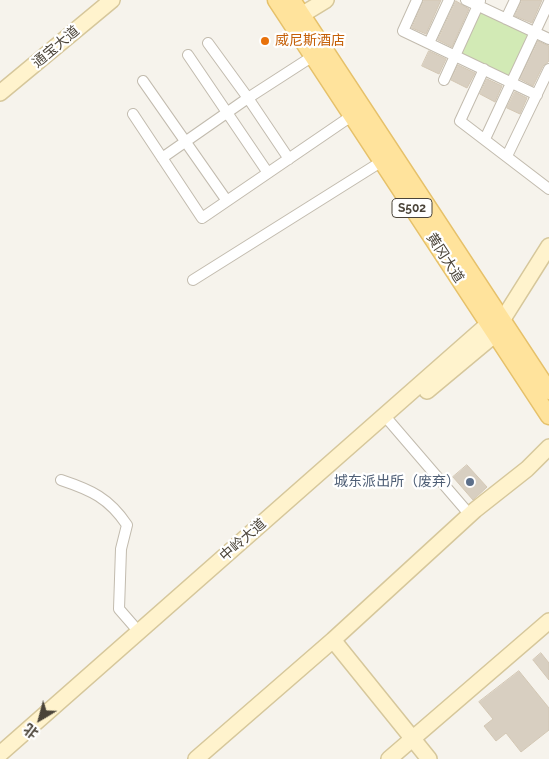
<!DOCTYPE html>
<meta charset="utf-8">
<style>
body{margin:0}
#map{position:relative;width:549px;height:759px;overflow:hidden;background:#f6f3ec;font-family:Raleway,"Noto Sans SC",sans-serif}
canvas{display:block}
.north{position:absolute;left:15px;top:694px;width:50px;height:50px;-webkit-text-stroke:4px #fff;paint-order:stroke;rotate:217deg;font-size:14px;font-weight:700;line-height:20px;text-align:center;color:#4b4439}
.north::after{content:'';display:block;margin:auto;width:18px;height:22px;background:#4b4439;clip-path:polygon(50% 0,100% 100%,50% 72%,0 100%)}
</style>
<div id="map">
<canvas width="549" height="759"></canvas>
<div class="north">北</div>
</div>
<script>
const g = document.querySelector('canvas').getContext('2d');
g.lineJoin = 'round';
function fillPath(path, color) {
  g.fillStyle = color;
  g.fill(path, 'evenodd');
}
function trace(path, color, width, dash) {
  g.strokeStyle = color;
  g.lineWidth = width;
  g.lineCap = dash ? 'butt' : 'round';
  g.setLineDash(dash || []);
  g.stroke(path);
}
function label(font, color, halo, rows, align = 'center') {
  g.font = font + ' Raleway,"Noto Sans SC",sans-serif';
  g.lineWidth = 4.5;
  g.setLineDash([]);
  g.textBaseline = 'middle';
  g.strokeStyle = halo;
  g.fillStyle = color;
  for (const [text, x, y, turn = 0] of rows) {
    g.save();
    g.translate(x, y);
    g.rotate((+turn || 0) * Math.PI / 180);
    g.textAlign = isNaN(turn) ? turn : align;
    if (halo) g.strokeText(text, 0, 0);
    g.fillText(text, 0, 0);
    g.restore();
  }
}
fillPath(new Path2D(`
 M478 6 535 32 512 82 455 55Z`), '#d2eab5');
const building = new Path2D(`
 M424 0H441L426 34 412 28Z
 M522 0H542L532 23 515 16Z
 M456 1 469 9 452 47 438 40Z
 M538 41 549 46V61L543 66 533 86 520 79Z
 M429 51 446 59 439 74 422 66Z
 M458 65 475 73 467 88 451 80Z
 M487 79 502 86 495 102 480 94Z
 M515 92 527 98 520 114 507 108Z
 M467 465 487 487 473 500 453 477Z
 M541 653 549 663V680L533 660Z
 M519 671 549 708V730L521 752 506 733 496 741 484 726 493 719 479 702Z`);
fillPath(building, '#d8cfc1');
trace(building, '#d3c7b4', 1);
const street = new Path2D(`
 M417 0 403 31 537 95
 M466 0 549 39
 M506 19 515 0
 M208 43 248 98 289 159
 M429 43 449 0
 M188 55 268 173
 M484 69 460 121 549 189
 M444 80 480 1
 M143 81 227 201
 M133 114 202 218 347 119
 M485 139 549 2
 M507 156 549 69
 M162 158 248 98 310 58
 M193 280 376 165
 M384 415 470 515
 M61 480C91 490 109 498 127 525L121 549 119 609 139 632`);
const secondary = new Path2D(`
 M308 11 326 0
 M0 93 112 0
 M503 319 549 246
 M427 391 493 336
 M333 640 429 759
 M0 754 486 326
 M196 759 333 640 475 510 527 469 549 447
 M389 759 549 621`);
const primary = new Path2D(`
 M276 0 549 416
 M292 0 549 391`);
trace(street, '#c2bbae', 12);
trace(secondary, '#d6c79b', 18);
trace(primary, '#e6c16a', 19);
trace(street, '#fff', 10);
trace(secondary, '#fff3cd', 15);
trace(primary, '#ffe39c', 16);
for (const [x, y, r, color] of [
 [265,41,5,"#e8710a"],
 [470,482,5,"#5c6f8a"]
]) {
  const dot = new Path2D();
  dot.arc(x, y, r, 0, 2 * Math.PI);
  g.fillStyle = color;
  g.fill(dot);
  trace(dot, '#fff', 2);
}
for (const [x, y, w] of [
 [412,208,40]
]) {
  const box = new Path2D();
  box.roundRect(x - w / 2, y - 9.5, w, 19, 4);
  g.fillStyle = '#fff';
  g.fill(box);
  trace(box, '#4b4439', 1);
}
label('bold 12px', '#4b4439', null, [
 ["S502",412,208]
]);
label('14px', '#c56008', '#fff', [
 ["威尼斯酒店",275,41]
], 'left');
label('14px', '#4b4439', '#fff', [
 ["通宝大道",56,47,-40],
 ["黄冈大道",445,258,57],
 ["中岭大道",243,540,-41]
]);
label('14px', '#4e5e75', '#fff', [
 ["城东派出所（废弃）",460,482]
], 'right');
</script>
